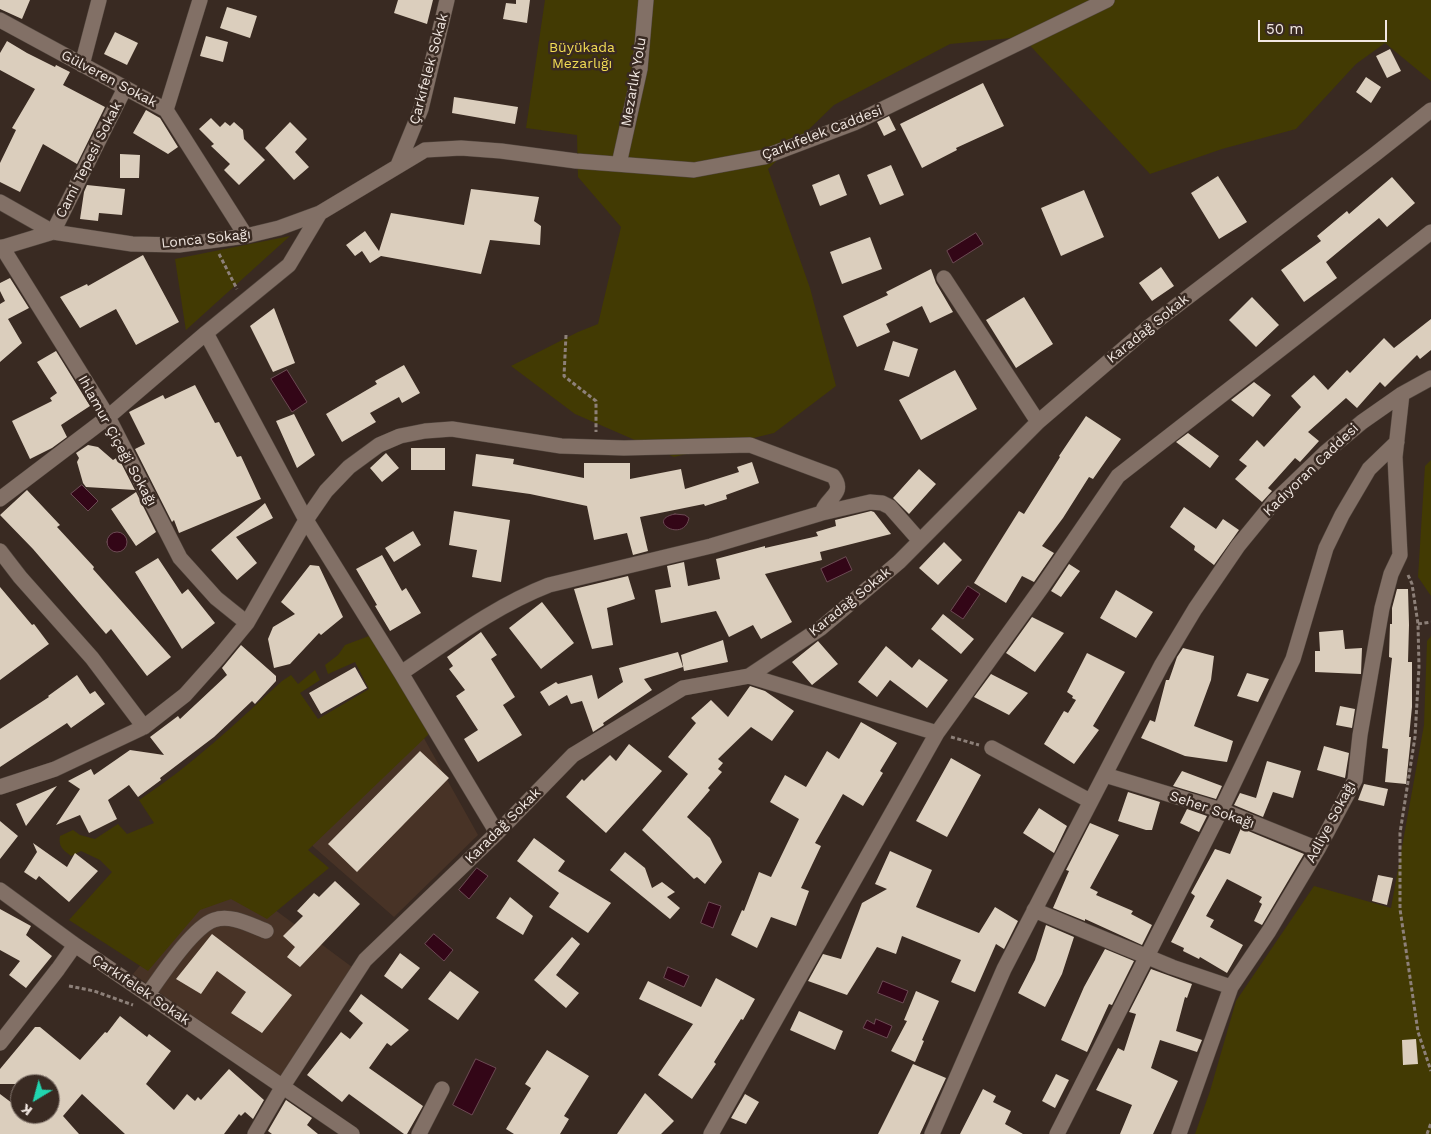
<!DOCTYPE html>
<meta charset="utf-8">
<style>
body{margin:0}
#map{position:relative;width:1431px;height:1134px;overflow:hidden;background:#392a22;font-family:"Work Sans",sans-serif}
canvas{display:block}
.north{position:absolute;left:10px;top:1074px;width:50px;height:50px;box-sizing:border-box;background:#392a22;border:1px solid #83766e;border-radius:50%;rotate:217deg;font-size:14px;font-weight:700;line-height:20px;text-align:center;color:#f1e7e1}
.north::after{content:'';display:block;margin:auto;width:18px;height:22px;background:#21d5af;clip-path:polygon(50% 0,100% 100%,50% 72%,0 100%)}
.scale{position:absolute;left:1258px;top:20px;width:129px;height:22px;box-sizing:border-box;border:2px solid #f1e7e1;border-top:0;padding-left:6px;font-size:15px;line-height:18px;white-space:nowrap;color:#f1e7e1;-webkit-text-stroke:4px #392a22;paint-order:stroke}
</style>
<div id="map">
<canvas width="1431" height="1134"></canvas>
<div class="north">K</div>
<div class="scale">50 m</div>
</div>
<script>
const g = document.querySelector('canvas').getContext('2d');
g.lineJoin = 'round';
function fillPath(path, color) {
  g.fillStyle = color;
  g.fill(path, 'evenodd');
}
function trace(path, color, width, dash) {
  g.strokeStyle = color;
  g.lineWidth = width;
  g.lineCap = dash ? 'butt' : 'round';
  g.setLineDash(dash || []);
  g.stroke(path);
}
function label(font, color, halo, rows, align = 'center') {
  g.font = font + ' "Work Sans",sans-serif';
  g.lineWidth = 5;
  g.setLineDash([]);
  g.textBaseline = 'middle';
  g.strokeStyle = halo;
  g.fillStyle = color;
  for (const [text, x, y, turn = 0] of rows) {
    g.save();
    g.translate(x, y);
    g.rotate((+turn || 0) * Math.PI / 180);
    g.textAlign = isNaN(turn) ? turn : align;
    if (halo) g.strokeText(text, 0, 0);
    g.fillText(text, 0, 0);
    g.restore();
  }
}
fillPath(new Path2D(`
 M421 733 478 835 394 917 308 842Z
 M220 869 352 967 284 1080 133 974Z`), '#483326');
fillPath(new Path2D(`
 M545 0H1431V81L1385 43 1356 64 1296 129 1222 149 1150 174 1022 37 950 44 834 105 768 169 810 288 836 386 774 433 674 457 575 414 511 366 578 332 598 324 621 227 578 177 577 135 526 128Z
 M290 236 186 330V331L175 259Z
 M1431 460V596L1418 577 1425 466Z
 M369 636 430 733 308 850 329 868 267 919 231 899 200 910 148 971 69 920 112 872 100 860 81 851 71 856C63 850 58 846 60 836L73 830 80 835 95 839 118 824 127 834 154 823 139 800C191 766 236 723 282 681L291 675 298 684 315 670 320 680 300 693 318 719 369 689 355 662 328 674 325 665 338 655 345 645Z
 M1431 636V1134H1195L1210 1091 1236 1001 1314 886 1391 908 1424 725 1427 641Z`), '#423a03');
const water = new Path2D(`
 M976 233 983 244 953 263 947 251Z
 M287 370 307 402 292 412 271 379Z
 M82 485 98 501 88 511 71 494Z
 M675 514 685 515 689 518C684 544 644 520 675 514Z
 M107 542a10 10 0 1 1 20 0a10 10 0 1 1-20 0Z
 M846 557 852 570 827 582 821 569Z
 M968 586 980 594 963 619 951 611Z
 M477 868 488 876 469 899 459 890Z
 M709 902 721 906 713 928 701 923Z
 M434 934 453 950 444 961 425 944Z
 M668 967 689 976 684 987 664 978Z
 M883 981 908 991 903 1003 878 993Z
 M876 1019 892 1026 887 1038 863 1028 867 1020 874 1024Z
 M476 1059 496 1068 472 1115 453 1105Z`);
fillPath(water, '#330617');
trace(water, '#6c4a54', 1);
fillPath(new Path2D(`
 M0 0H30L22 19 0 9Z
 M398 0H433L427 24 394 13Z
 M516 0H530L527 23 503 19 506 3 516 4Z
 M227 7 257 16 250 38 220 28Z
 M115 32 138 43 127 65 104 54Z
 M206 36 228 42 223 62 200 56Z
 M7 41 27 53 55 67 56 65 70 72 63 85 105 107 77 164 43 144 20 192 0 182V163L16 130 12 128 35 89 0 70V53Z
 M1390 49 1401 71 1387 78 1376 56Z
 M1366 77 1381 87 1371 103 1356 92Z
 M983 83 1004 126 956 148 957 150 922 168 900 124Z
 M454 97 518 107 515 124 452 113Z
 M146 110 160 118 178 147 168 154 133 133Z
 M889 116 896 130 884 136 877 122Z
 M211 118 220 127 225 122 230 126 234 122 243 130 244 139 265 160 239 185 224 170 230 164 211 146 214 144 199 129Z
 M290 122 307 139 295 152 309 167 294 180 265 148Z
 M120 154 140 155 139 178H120Z
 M891 165 904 195 880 205 867 175Z
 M839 174 847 195 820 206 812 185Z
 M1218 176 1247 222 1219 239 1191 193Z
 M1392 177 1415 203 1387 227 1379 218 1326 262 1337 278 1304 302 1281 270 1321 241 1317 236 1347 211 1349 214Z
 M87 185 125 189 122 215 99 213 98 221 80 219 84 192Z
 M471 189 539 197 534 221 541 226 540 245 490 240 481 274 381 256 370 263 362 251 355 256 346 245 365 231 379 251 391 213 464 225Z
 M1084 190 1104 237 1061 256 1041 208Z
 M870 237 882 269 842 284 830 252Z
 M143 255 179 322 136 345 116 309 80 328 60 297 87 284 88 286Z
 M1161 267 1174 286 1152 301 1139 283Z
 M931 269 936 283 953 312 930 323 922 306 886 324 890 332 857 347 843 316 888 295 886 292Z
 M10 278 29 308 8 319 22 343 0 362V304L5 301 0 291V283Z
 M1024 297 1053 344 1016 368 986 320Z
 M1252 297 1279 325 1256 347 1229 320Z
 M274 308 295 363 273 372 250 326Z
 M1431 319V350L1420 359 1417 355 1385 387 1380 382 1357 408 1346 398 1308 432 1319 441 1300 462 1295 458 1268 488 1272 491 1262 502 1235 479 1247 466 1239 460 1257 440 1264 447 1301 407 1291 396 1314 375 1328 390 1347 370 1350 373 1384 338 1394 348Z
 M893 341 918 349 909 377 884 370Z
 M56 351 90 406 61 425 67 437 52 448 30 459 12 421 52 401 50 398 57 393 37 362Z
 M404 365 420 393 402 403 399 397 370 413 376 422 342 442 326 414 377 384 375 381Z
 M955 370 977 409 921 440 899 400Z
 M1254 382 1271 395 1253 417 1231 400Z
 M195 385 215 423 219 422 237 457 241 456 261 499 179 533 174 520 172 522 135 449 145 444 129 412 163 395 165 399Z
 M294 414 315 455 297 468 276 421Z
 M1086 416 1121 439 1093 479 1089 477 1063 518 1042 546 1054 553 1034 582 1022 576 1006 603 974 583 1019 511 1024 514 1060 457 1059 456Z
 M1188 433 1219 456 1210 468 1176 442Z
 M88 445 98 447 113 460 118 457 135 490 86 487 83 483 77 462 79 458 76 453Z
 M411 448H445V470H411Z
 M386 453 399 468 382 482 370 468Z
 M476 454 514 459 513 464 584 478V463H630V479L681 469 685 489 739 472 737 467 752 462 759 483 726 495 727 499 705 506 704 504 640 517 648 551 633 555 627 533 594 540 587 506 530 494 472 486Z
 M919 469 936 484 909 514 893 498Z
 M27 490 60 525 57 527 94 567 93 569 171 657 147 676 111 629 106 634 33 549 0 515Z
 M136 492 156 532 136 546 111 509Z
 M265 503 273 518 236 537 257 563 237 580 211 550Z
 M1184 507 1216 529 1223 519 1239 530 1214 565 1194 550 1195 546 1170 527Z
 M454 511 510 520 501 582 472 577 477 550 449 545Z
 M871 511 874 512 891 534 820 552 822 560 765 574 792 622 761 639 753 625 729 637 716 611 661 623 655 590 671 587 667 566 684 562 688 586 720 579 716 559 765 546V548L818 536 816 532 836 526 835 520Z
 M413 531 421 545 394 562 385 548Z
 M944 542 962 560 938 585 919 568Z
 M382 555 402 591 406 588 421 613 390 631 375 606 377 605 356 569Z
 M158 558 182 594 188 589 215 623 182 649 135 572Z
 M1069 564 1080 571 1061 597 1051 591Z
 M310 565 319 566 343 617 321 635 319 633 290 664 274 668 268 639 273 627 295 614 281 602Z
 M628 576 635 599 607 608 613 645 592 649 574 589Z
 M0 587 32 625 34 624 49 644 0 680Z
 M1397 589H1408L1409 625 1408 662H1412V707L1409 737H1411L1406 784 1385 782 1388 749 1382 748 1392 658 1389 657 1390 624H1392V608Z
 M1116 590 1153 612 1136 638 1100 618Z
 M542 602 574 643 541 669 509 628Z
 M943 614 974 639 961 654 931 629Z
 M1032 617 1064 633 1035 672 1006 653Z
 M1343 630 1345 649 1362 648 1361 674 1315 672V651H1320L1319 632Z
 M481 632 497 655 491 659 515 697 503 705 522 735 478 762 464 739 478 730 456 696 465 690 449 669 453 666 447 657Z
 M723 640 728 662 684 671 681 655Z
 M818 641 838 664 812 685 792 662Z
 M241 645 276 676V681L255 704 252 701 214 737 160 778 161 780 138 797 129 785 108 800 117 819 89 833 80 815 56 825 80 789 68 781 91 769 94 775 130 750 164 755 150 737 178 716 180 719 227 675 222 668Z
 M886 646 912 668 919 659 948 680 927 708 890 680 877 697 858 682Z
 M1183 648 1214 656 1211 680 1194 726 1233 741 1227 762 1185 756 1141 738 1150 720 1155 722 1166 680H1169L1177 657Z
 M678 652 683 667 644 679 652 690 603 723 604 725 593 732 582 701 571 704 567 695 549 706 540 692 556 682 558 684 592 675 598 699 623 682 619 668Z
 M1087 653 1125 672 1093 726 1099 730 1074 764 1044 744 1064 711 1068 713 1076 700 1072 698 1073 696 1067 692Z
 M355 667 367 688 321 714 309 693Z
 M1247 673 1269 679 1258 702 1237 696Z
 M991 674 1028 693 1009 715 974 697Z
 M77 675 90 694 95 691 105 704 71 728 67 723 0 767V729L49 697 48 696Z
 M750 686 765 691 794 711 772 741 751 727 718 759 723 763 718 769 722 772 708 788 710 790 687 817 710 838 722 862 705 884 697 877 694 879 642 830 688 774 668 757 696 723 691 718 711 700 728 717Z
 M1340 706 1355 709 1352 728 1336 725Z
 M861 722 897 743 880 771 883 773 863 806 843 794 815 843 821 846 801 888 809 891 796 926 771 917 757 948 731 935 742 910 744 911 759 872 771 877 799 819 770 802 785 775 806 787 827 751 839 759Z
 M629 744 662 771 606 833 566 797 582 779 584 781 610 755 616 761Z
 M1324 746 1349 753 1345 778 1317 770Z
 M420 751 449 778 357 872 328 844Z
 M951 758 981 775 947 837 916 821Z
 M1267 761 1301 771 1293 798 1273 792 1263 817 1234 805 1240 793 1256 798Z
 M1182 771 1222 786 1216 799 1173 786Z
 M1364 784 1388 789 1384 806 1358 800Z
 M57 786 26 826 16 804Z
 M1128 792 1160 802 1152 830H1146L1118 821Z
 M1039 808 1067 826 1054 853 1023 833Z
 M1187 809 1207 816 1199 832 1180 823Z
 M0 821 18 836 0 859Z
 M1090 823 1119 835 1090 888 1098 892 1096 895 1133 911 1131 914 1152 925 1142 945 1085 919V921L1053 908 1069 871 1066 870Z
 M1241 828 1304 854 1262 925 1254 921 1262 904 1259 902 1262 897 1227 879 1206 916 1214 920 1210 927 1243 945 1227 973 1200 957 1199 959 1183 951 1184 948 1171 942 1195 896 1191 893 1215 849 1230 854Z
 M534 838 565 861 558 871 611 903 588 933 549 907 559 893 517 861Z
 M33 843 67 867 75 853 98 871 69 902 39 876 36 880 24 872 37 852Z
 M890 851 932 870 916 907 979 933 995 907 1018 921 1004 949 996 944 975 992 951 982 961 960 902 936 896 954 877 947 847 995 808 981 823 954 841 959 862 903 887 889 875 884Z
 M625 852 645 868 652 888 662 882 675 892 667 897 680 908 670 919 610 870Z
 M1378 875 1393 878 1387 905 1372 901Z
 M335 881 360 904 300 967 287 957 295 947 283 936 303 916 297 911 314 893 319 897Z
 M510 897 533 916 523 935 496 918Z
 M0 909 31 926 26 935 52 956 26 988 9 975 20 961 0 950Z
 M1046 925 1074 937 1062 974 1045 1007 1018 993 1035 960Z
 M212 934 292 995 262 1033 231 1013 246 992 217 971 201 994 176 979Z
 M572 937 580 944 556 975 579 993 566 1008 534 980Z
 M1105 949 1134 961 1112 1005 1109 1004 1087 1052 1061 1040 1084 987Z
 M400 953 420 968 402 989 384 976Z
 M1151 969 1192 984 1187 998 1185 997 1176 1031 1202 1040 1197 1052 1160 1040 1151 1068 1178 1081 1153 1134H1120L1132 1105 1096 1090 1118 1048 1124 1051 1136 1014 1129 1012Z
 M450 971 479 992 458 1020 428 999Z
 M716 978 755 999 743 1020 741 1019 714 1062 716 1064 692 1099 658 1075 693 1024 639 999 648 981 701 1007Z
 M916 991 939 1001 922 1040 924 1041 915 1062 891 1051 907 1021 904 1020Z
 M361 994 409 1030 391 1046 387 1043 369 1068 423 1106 407 1134H404L349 1094 342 1102 307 1075 341 1032 350 1039 363 1023 349 1011Z
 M799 1011 843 1031 835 1050 790 1030Z
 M120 1016 147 1037 149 1034 171 1051 146 1084 174 1110 187 1094 195 1101 198 1097 201 1100 229 1069 264 1100 253 1119 245 1112 241 1116 239 1114 224 1134H125L82 1094 63 1116 79 1134H0V1094L20 1109V1114H50V1084H0V1069L35 1027H40L80 1060 105 1032 107 1033Z
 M1416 1039 1418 1064 1403 1065 1402 1040Z
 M547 1050 589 1076 564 1116 569 1119 560 1134H514L506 1129 531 1088 525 1084Z
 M913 1064 946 1078 920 1134H878Z
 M1056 1074 1069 1080 1055 1108 1042 1101Z
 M983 1089 996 1096 993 1102 1011 1111 1005 1124 1023 1134H960Z
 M645 1093 674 1121 661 1134H617Z
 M745 1094 759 1102 746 1124 731 1118Z
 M286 1100 312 1118 307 1125 318 1134H272L268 1131Z`), '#dbcebd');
const minor = new Path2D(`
 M0 20 166 110 246 236
 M82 65 99 0
 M166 110 200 0
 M619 164 640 69 646 0
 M398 165 421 109 447 0
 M0 202 53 232 125 88
 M2 247 108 417 180 558 216 598 247 623
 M0 248 53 232 132 244 179 245 246 236 279 228 320 213 425 150 461 148 501 151 576 161 694 170 764 157 854 123 1107 0
 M944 278 1038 422
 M206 333 289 265 320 213
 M0 499 108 417 206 333 306 520 401 673 497 833
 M0 551 20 577 92 658 144 727
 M401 673C449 641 495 606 549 585L711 546 822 513 870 502 882 503 890 507 920 541
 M749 676 937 733
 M992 748 1090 801
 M1105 775 1221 810 1318 849
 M0 787 55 769 144 727 185 695 219 657 247 623 306 520 326 491 349 467 379 445 400 436 425 431 452 429 561 446 624 448 750 445 833 476C847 494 825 498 822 513
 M0 890 75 945 352 1134
 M1034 910 1172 967 1231 987
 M148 994C161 976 193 927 214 920 231 914 250 925 266 931
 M0 1043 58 969 75 945
 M255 1134 283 1086 365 960 497 833 573 755 683 688 749 676 821 628 899 562 1038 422 1150 326 1374 155 1431 110
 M419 1134 442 1089
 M711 1134 937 733 1042 587 1118 476 1431 232
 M932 1134 1004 969 1162 664 1195 609 1238 546 1274 502 1326 452 1362 422 1402 394 1431 378
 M1057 1134 1221 810 1293 659 1326 548 1342 515 1369 469 1397 442
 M1179 1134 1231 987 1269 931 1318 849 1355 780 1360 735 1382 608 1391 574 1400 555 1395 457 1402 394`);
trace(minor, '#52463e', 16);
trace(new Path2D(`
 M219 254 237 289
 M566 335 564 376 596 401V432
 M1408 575 1412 584 1418 624 1419 667 1415 737 1400 833V909L1418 1032 1431 1071
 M1418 624 1431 622
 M951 737 979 745
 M69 986 94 991 133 1005
 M1427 1134 1431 1123`), '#8d8079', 3, [4, 2.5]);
trace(minor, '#827066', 15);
label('14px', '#f2dc54', '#392a22', [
 ["Büyükada",582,48],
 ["Mezarlığı",582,64]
]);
label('14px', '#f1e7e1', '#392a22', [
 ["Çarkıfelek Sokak",429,69,-75],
 ["Gülveren Sokak",109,79,28],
 ["Mezarlık Yolu",634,82,-80],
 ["Çarkıfelek Caddesi",822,133,-21],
 ["Cami Tepesi Sokak",89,160,-63],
 ["Lonca Sokağı",206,239,-6],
 ["Karadağ Sokak",1148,329,-39],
 ["Ihlamur Çiçeği Sokağı",117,441,61],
 ["Kadıyoran Caddesi",1311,470,-44],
 ["Karadağ Sokak",850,602,-39],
 ["Seher Sokağı",1212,810,19],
 ["Adliye Sokağı",1331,822,-62],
 ["Karadağ Sokak",503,826,-45],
 ["Çarkıfelek Sokak",141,990,34]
]);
</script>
